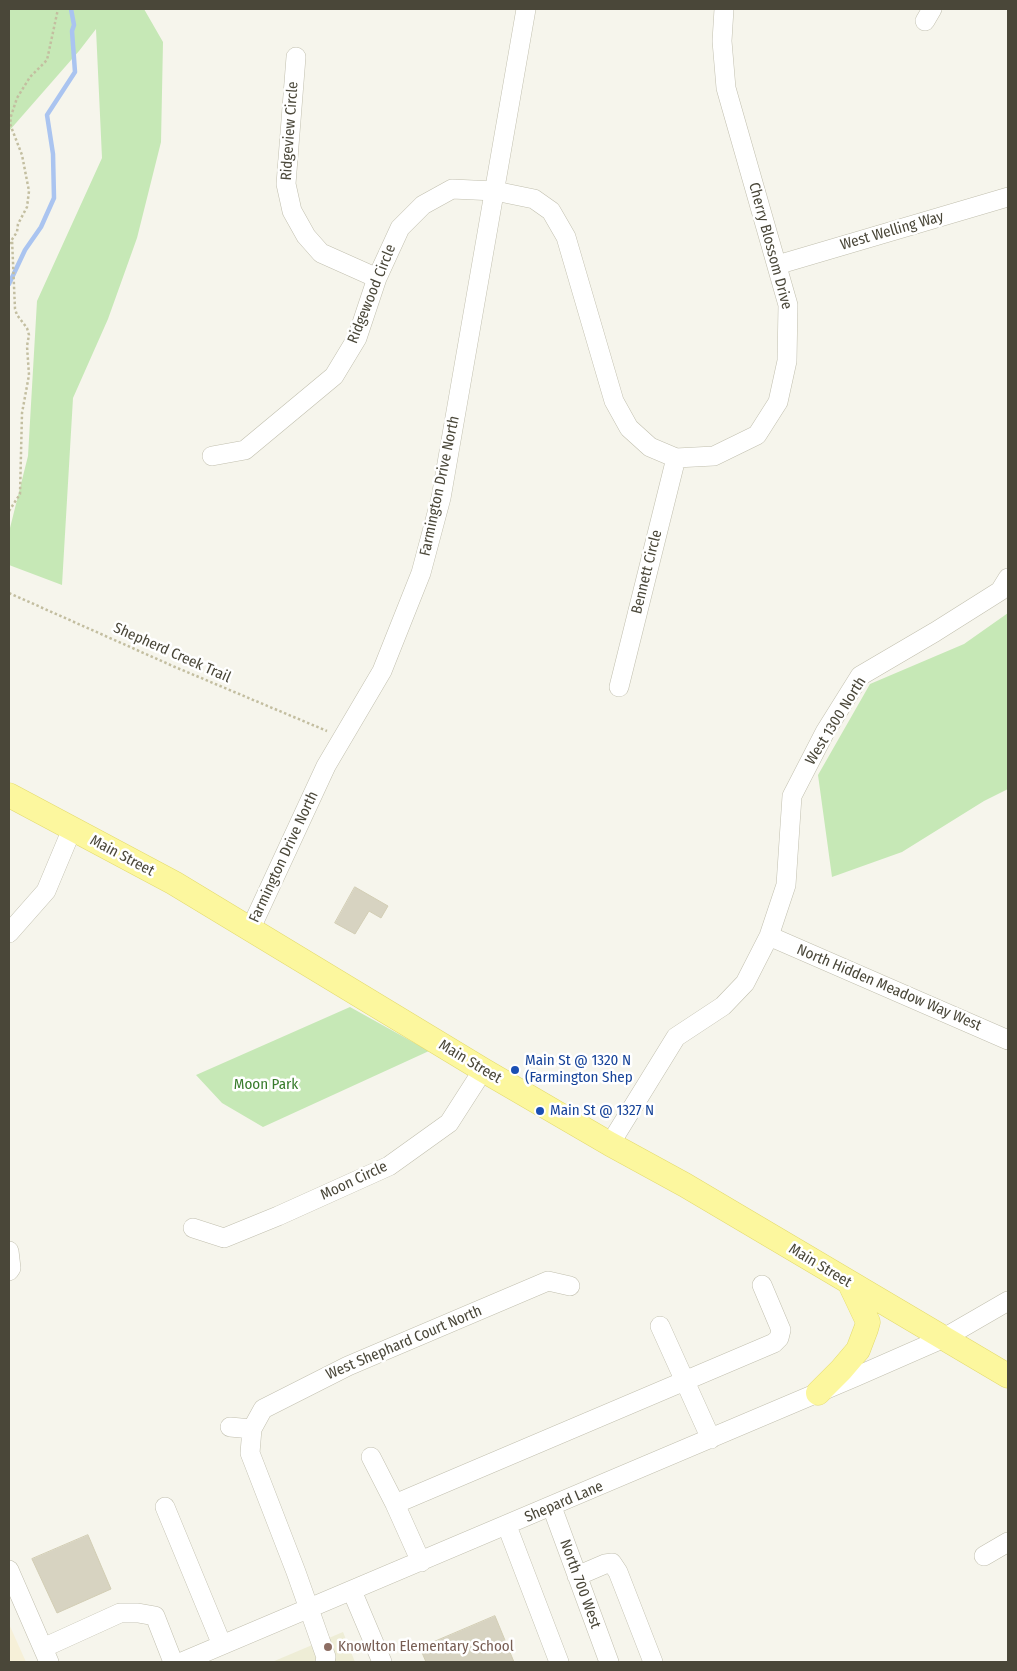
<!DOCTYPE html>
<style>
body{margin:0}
#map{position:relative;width:1017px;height:1671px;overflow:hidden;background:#f6f5ec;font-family:"Fira Sans Condensed",sans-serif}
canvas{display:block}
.frame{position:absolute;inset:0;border:10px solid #4a4739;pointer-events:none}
</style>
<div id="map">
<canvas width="1017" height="1671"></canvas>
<div class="frame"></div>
</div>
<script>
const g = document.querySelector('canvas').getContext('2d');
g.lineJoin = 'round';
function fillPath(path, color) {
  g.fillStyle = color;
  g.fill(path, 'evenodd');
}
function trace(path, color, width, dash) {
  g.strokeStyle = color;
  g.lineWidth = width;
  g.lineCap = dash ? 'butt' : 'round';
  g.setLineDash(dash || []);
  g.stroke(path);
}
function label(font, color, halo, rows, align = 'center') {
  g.font = font + ' "Fira Sans Condensed",sans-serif';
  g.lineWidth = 5;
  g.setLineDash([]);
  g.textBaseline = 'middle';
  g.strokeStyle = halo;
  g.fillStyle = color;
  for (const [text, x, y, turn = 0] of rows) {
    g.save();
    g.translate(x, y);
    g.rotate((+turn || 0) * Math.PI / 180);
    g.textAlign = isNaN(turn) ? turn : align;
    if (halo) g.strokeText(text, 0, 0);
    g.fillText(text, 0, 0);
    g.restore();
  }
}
fillPath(new Path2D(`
 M9 1624 26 1662H9Z`), '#f6f0d8');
fillPath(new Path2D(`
 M343 1632 355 1662H272Z`), '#eeedd6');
fillPath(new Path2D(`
 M9 9H144L163 42 161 142 137 238 108 319 73 398 62 585 9 565V532L28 456 37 301 102 158 96 29 79 51 9 131Z
 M1008 613V789L984 801 902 852 832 877 818 775 870 684 964 644Z
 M350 1007 429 1051 263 1127 222 1103 196 1075Z`), '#c6e8b6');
trace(new Path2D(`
 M9 284 25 250 41 227 54 198 53 154 47 115 75 72 72 31 74 25 71 9`), '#aac4f0', 4.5);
const building = new Path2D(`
 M355 887 388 906 381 918 369 911 355 934 335 923Z
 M88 1535 111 1589 57 1613 32 1559Z
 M495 1616 514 1662H426L420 1648Z`);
fillPath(building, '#d7d3c1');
trace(building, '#d2cdb4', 1);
const minor = new Path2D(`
 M925 21 932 9
 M296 57 286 184 292 211 306 236 321 253 377 278
 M777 265 1008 197
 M212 456 245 450 334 376 357 338 377 278 400 228 423 205 452 189 495 191 534 199 551 211 566 237 614 401 629 428 650 447 676 458 714 456 757 435 778 402 787 361 788 305 726 88 722 41 724 9
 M619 687 676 458
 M250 930 326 766 382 671 421 573 441 498 526 9
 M9 933 46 891 72 829
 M769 936 1008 1040
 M610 1144 676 1037 723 1006 745 983 769 936 786 885 792 796 825 732 860 676 935 632 1000 591 1008 578
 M193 1228 224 1238 278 1216 389 1166 449 1123 483 1070
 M9 1251 11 1268 9 1271
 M660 1326 711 1439
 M230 1427 252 1429
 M371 1457 395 1504
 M165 1507 222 1645
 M552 1507 609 1662
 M507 1526 559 1662
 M984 1556 1008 1542
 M421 1562 395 1504 774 1343 779 1338 781 1330 762 1285
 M9 1570 49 1662
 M577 1576 605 1564 612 1563 618 1572 653 1662
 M352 1591 382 1662
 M43 1648 120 1613H138L155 1616 173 1662
 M182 1662 855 1377 944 1338 1008 1301
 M325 1662 326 1657 296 1572 250 1453 252 1429 263 1409 348 1366 548 1281 570 1286`);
const major = new Path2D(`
 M9 795 174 883 483 1070 610 1144 685 1185 1008 1376
 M818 1393 841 1370 858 1350 866 1329 868 1322 850 1284`);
trace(minor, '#c1bfae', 20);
trace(major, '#e3da6d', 25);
trace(new Path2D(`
 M9 244 17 232 18 224 27 207 29 191 22 155 10 124 11 116 17 98 30 77 47 60 58 9
 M9 511 20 494 22 413 29 375 27 346 29 335 27 328 17 315 15 309 12 239
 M9 593 175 667 327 731`), '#c3bea0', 2.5, [2.5, 2.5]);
trace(minor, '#fff', 19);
trace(major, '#fcf79e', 24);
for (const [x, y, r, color] of [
 [515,1070,5,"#1a4fb4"],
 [540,1111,5,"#1a4fb4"],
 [328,1647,5,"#8d6e63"]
]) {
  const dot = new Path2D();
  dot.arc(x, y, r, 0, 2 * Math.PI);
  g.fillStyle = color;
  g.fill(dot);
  trace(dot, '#fff', 2);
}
label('15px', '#4a4739', '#fff', [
 ["Ridgeview Circle",290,131,-86],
 ["West Welling Way",892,231,-16],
 ["Cherry Blossom Drive",770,246,75],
 ["Ridgewood Circle",372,294,-68],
 ["Farmington Drive North",440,486,-78],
 ["Bennett Circle",647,572,-76],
 ["Shepherd Creek Trail",172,653,24],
 ["West 1300 North",836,721,-58],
 ["Main Street",122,856,28],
 ["Farmington Drive North",284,857,-65],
 ["North Hidden Meadow Way West",889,988,23],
 ["Main Street",470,1062,31],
 ["Moon Circle",354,1181,-25],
 ["Main Street",820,1266,31],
 ["West Shephard Court North",404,1343,-23],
 ["Shepard Lane",564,1502,-23],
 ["North 700 West",580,1584,70]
]);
label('15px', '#164399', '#fff', [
 ["Main St @ 1320 N",525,1061],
 ["(Farmington Shep",525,1078],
 ["Main St @ 1327 N",550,1111]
], 'left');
label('15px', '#387c2c', '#fff', [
 ["Moon Park",266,1085]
]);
label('15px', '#785e54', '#fff', [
 ["Knowlton Elementary School",338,1647]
], 'left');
</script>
